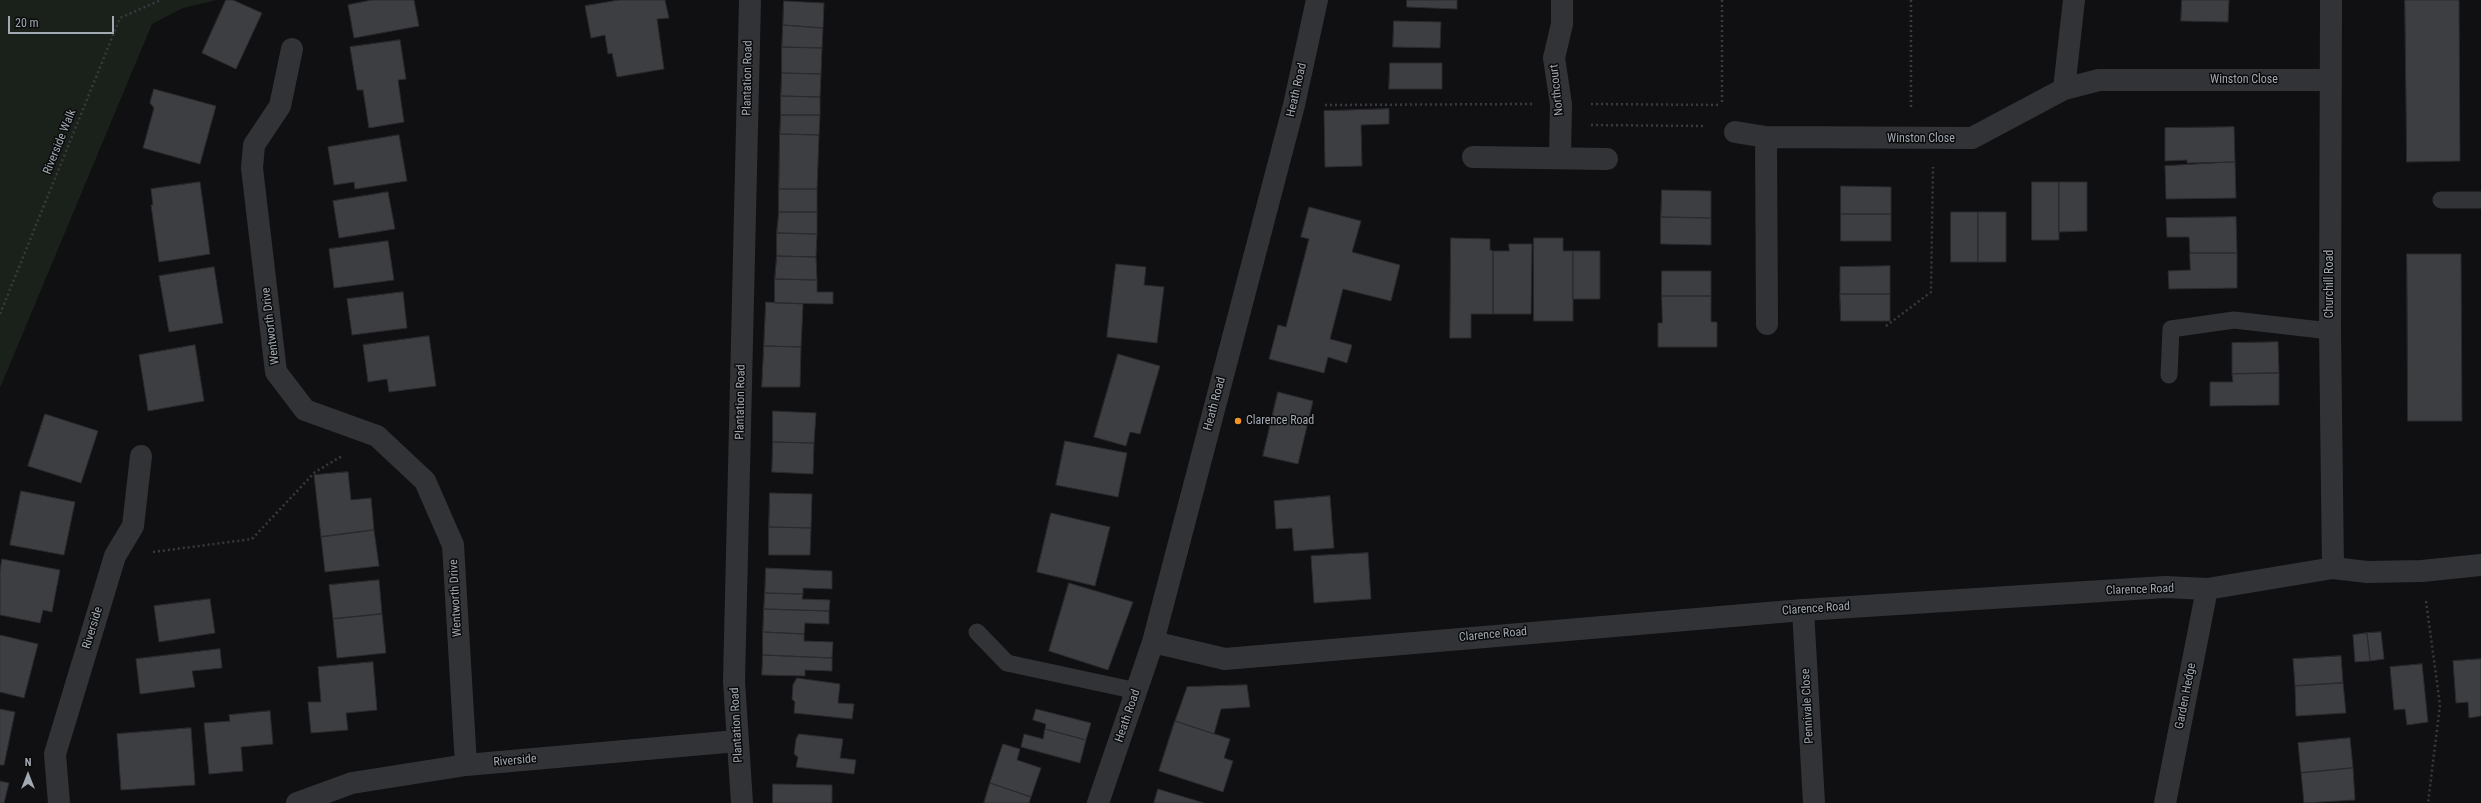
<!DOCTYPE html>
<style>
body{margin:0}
#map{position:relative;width:2481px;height:803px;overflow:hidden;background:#101012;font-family:"Roboto Condensed",sans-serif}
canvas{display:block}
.north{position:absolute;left:8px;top:755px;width:40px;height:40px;-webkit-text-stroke:3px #0b0b0c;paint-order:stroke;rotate:0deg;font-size:11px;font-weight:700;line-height:16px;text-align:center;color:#a1a9b3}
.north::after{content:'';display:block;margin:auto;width:14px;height:18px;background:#a1a9b3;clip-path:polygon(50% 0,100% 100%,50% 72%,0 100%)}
.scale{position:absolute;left:8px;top:16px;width:106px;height:18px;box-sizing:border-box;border:2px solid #a1a9b3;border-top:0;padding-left:5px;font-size:12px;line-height:14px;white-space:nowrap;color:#a1a9b3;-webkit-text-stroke:3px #0b0b0c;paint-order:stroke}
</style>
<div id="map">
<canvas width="2481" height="803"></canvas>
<div class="north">N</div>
<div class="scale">20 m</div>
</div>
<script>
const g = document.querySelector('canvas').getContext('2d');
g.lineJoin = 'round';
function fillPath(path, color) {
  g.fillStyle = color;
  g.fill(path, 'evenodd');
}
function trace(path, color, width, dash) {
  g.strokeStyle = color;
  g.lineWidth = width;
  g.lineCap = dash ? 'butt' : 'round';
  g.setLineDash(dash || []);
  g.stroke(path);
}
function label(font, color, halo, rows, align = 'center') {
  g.font = font + ' "Roboto Condensed",sans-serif';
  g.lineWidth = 3;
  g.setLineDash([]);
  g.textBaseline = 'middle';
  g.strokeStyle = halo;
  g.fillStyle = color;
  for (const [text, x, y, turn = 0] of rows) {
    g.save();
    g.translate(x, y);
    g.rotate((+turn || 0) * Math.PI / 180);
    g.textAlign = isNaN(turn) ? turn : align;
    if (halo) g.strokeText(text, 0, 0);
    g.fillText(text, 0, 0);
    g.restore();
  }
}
fillPath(new Path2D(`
 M0 0H217L183 8 152 24 0 388Z`), '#1a211a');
const building = new Path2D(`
 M226 0H233L262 13 236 69 202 53Z
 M372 0H414L419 26 354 38 348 5Z
 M619 0H665L669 18 657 19 664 69 617 77 612 53 608 54 605 35 591 38 585 6Z
 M1407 0H1457V9L1407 7Z
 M2182 0H2229L2228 22 2181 21Z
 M2405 0H2459L2460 161 2407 162Z
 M784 1 824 3 823 28 783 25Z
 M1394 21 1441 22 1440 48 1393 47Z
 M783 25 823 28 822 48 782 47Z
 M400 40 406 79 398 80 404 122 369 128 363 90H357L350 47Z
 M782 47 822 48 821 74 782 73Z
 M1390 63H1442V89H1389Z
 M782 73 821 74 820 97 781 96Z
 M154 89 216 106 200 164 143 148 154 108 150 103Z
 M781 96 820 97V115H781Z
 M1389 109V124L1361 125 1362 166 1325 167 1324 111Z
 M781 115H820L819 135 780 134Z
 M2234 127 2235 162 2187 163V160L2165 161V128Z
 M780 134 819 135 817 189H779Z
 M399 135 407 181 355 189 354 182 334 185 328 147Z
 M2235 162 2236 198 2166 199 2165 166Z
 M200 182 210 254 159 262 151 205H153L151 189Z
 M2032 182H2059V240H2032Z
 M2059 182H2087V231L2059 232Z
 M1841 186 1891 187V214H1841Z
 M779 189H817V212H779Z
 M1662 190 1711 191V218L1661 217Z
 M388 192 395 229 339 238 333 201Z
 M1309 207 1361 221 1352 252 1400 265 1391 301 1343 289 1330 339 1352 345 1347 363 1328 357 1324 373 1269 359 1278 325 1286 327 1309 239 1301 237Z
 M779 212H817V234L777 233Z
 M1951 212H1978V262H1951Z
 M1978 212H2006V262H1978Z
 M1841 214H1891V241H1841Z
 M1661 217 1711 218V245L1661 244Z
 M2236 217 2237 253H2190L2189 237H2167L2166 218Z
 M777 233 817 234 816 257 777 256Z
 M1451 238 1490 239V250L1493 251V314H1471V338H1450Z
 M1534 238H1563V251H1573V321H1534Z
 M388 241 394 280 334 288 329 249Z
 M1509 244H1532L1531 314H1493V251H1509Z
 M1573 251H1600V299H1573Z
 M2190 253H2237V288L2169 289 2168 271 2190 270Z
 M2407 254H2461L2462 421H2408Z
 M777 256 816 257 817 280 775 279Z
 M1116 264 1146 267 1144 285 1164 287 1157 343 1107 337Z
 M1890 266V294H1840V267Z
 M214 267 223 323 169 332 159 276Z
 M1662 271H1711V296H1662Z
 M775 279 817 280V292H833V304L775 303Z
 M403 292 407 328 352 335 347 299Z
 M1840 294H1890V321H1841Z
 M1662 296H1711V322H1717V347H1658V323H1662Z
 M766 302 803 304 801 347 764 346Z
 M429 336 436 386 389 392 387 379 368 382 363 345Z
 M2278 342 2279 373 2232 374V343Z
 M195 345 204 401 148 411 139 355Z
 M764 346 801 347 800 387H762Z
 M1118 354 1160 366 1140 434 1130 432 1126 446 1094 437Z
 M2279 373V405L2210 406V382H2233L2232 374Z
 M1278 392 1313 401 1298 464 1263 456Z
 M773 411 816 413 814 443 773 442Z
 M45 414 98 431 81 483 28 466Z
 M1065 441 1127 453 1118 497 1056 485Z
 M773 442 814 443 813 474 772 472Z
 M348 472 351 500 371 498 374 530 321 537 314 475Z
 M21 491 75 502 64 555 10 545Z
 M770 493 812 494 811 528 769 527Z
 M1330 496 1334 548 1294 551 1292 528 1276 529 1274 501Z
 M1051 513 1110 527 1095 586 1037 572Z
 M769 527 811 528 810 555H769Z
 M374 530 379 566 325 572 321 537Z
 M1368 553 1371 599 1314 603 1311 556Z
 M2 559 60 570 52 612 43 610 40 623 0 615V571Z
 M766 568 832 571V589L803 588V594L765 593Z
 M379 580 382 614 333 619 329 585Z
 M1069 583 1133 602 1108 670 1049 651Z
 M765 593 803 594 802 599 830 600 829 611 764 609Z
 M210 599 215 633 159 642 154 606Z
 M764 609 829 611V624L805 623 804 634 763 632Z
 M382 614 386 653 337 658 333 619Z
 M763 632 804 634V641L833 642 832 658 763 655Z
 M2381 632 2384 659 2370 661 2367 633Z
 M2367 633 2370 661 2355 662 2353 635Z
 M0 635 38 644 24 698 0 692Z
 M220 649 222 668 192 671 195 687 140 694 136 659Z
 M763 655 832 658V671L805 670V676L762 675Z
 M2341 656 2343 683 2295 686 2293 659Z
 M2481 659V716L2469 718 2468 702 2456 703 2453 661Z
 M373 662 377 710 346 713 348 730 311 733 308 702H321L318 667Z
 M2422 664 2428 722 2407 725 2405 709 2394 710 2390 667Z
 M797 678 840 684 838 703 854 704 852 719 794 713 795 702 792 699 793 685Z
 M2343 683 2346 713 2296 716 2295 686Z
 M1247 685 1250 707 1221 709 1214 734 1175 721 1187 687Z
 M0 709 15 712 4 765H0Z
 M1036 709 1091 723 1086 740 1045 729 1046 724 1033 720Z
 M270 711 273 744 241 747 243 771 209 774 204 723 230 721 229 715Z
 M1175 721 1230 739 1224 758 1233 761 1223 792 1159 771Z
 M191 728 195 785 121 790 117 734Z
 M1045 729 1086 740 1080 763 1021 747 1024 734 1043 739Z
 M799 734 843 739 840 758 856 760 854 774 796 767 798 757 794 754 796 739Z
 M2350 738 2353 768 2301 773 2298 743Z
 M1003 744 1020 749 1017 760 1041 768 1031 797 990 783Z
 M2353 768 2355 800 2304 803 2301 773Z
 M0 781 9 783 4 803H0Z
 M990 783 1031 797 1029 803H984Z
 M773 784 832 785V803H773Z
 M1158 789 1204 803H1154Z`);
fillPath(building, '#3c3e42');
trace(building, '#2a2a2e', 1);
trace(new Path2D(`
 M1722 0V105
 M1591 104 1720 105
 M1325 105 1532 104
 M1911 107V0
 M1591 125 1706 126
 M0 314 120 18 161 0
 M1886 326 1931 292 1933 167
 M153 552 252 539 315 472 342 456
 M2426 601 2440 705 2428 803`), '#373a3e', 2.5, [2, 3]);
trace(new Path2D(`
 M2441 200H2481
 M2169 375 2171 329 2234 320 2330 331
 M977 632 1007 663 1137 691`), '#313337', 17);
trace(new Path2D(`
 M2331 0 2330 331 2333 568
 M292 49 280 106 254 145 252 168 276 372 305 410 377 436 425 481 453 545 466 765
 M2064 89 2074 0
 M1735 132 1766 137 1972 138 2064 89 2099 80H2330
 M1766 137 1767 324
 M1473 157 1607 159
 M1560 157 1561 104 1554 58 1562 24V0
 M1803 610 1814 803
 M59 803 55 754 115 556 133 526 141 456
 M297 803 352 783 466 765 737 741`), '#313337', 22);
trace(new Path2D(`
 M1153 642 1225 659 1803 610 2165 587 2207 589 2333 568 2367 572 2422 571 2481 565
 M742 803 734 681 750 0
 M1098 803 1153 642 1294 105 1317 0
 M2165 803 2207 589`), '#313337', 22);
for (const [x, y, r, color] of [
 [1238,421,4,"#f69423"]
]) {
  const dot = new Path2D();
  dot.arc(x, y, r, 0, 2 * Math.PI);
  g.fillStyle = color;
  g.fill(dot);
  trace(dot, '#0b0b0c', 1.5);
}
label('12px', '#a1a9b3', '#0b0b0c', [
 ["Plantation Road",748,78,-89],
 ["Winston Close",2244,80],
 ["Heath Road",1297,90,-77],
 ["Northcourt",1557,90,-96],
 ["Winston Close",1921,139],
 ["Riverside Walk",60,142,-68],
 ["Churchill Road",2330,284,-90],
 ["Wentworth Drive",271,326,-97],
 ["Plantation Road",741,402,-89],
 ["Heath Road",1215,404,-75],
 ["Clarence Road",2140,590,-2],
 ["Wentworth Drive",456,598,-93],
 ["Clarence Road",1816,609,-4],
 ["Riverside",93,628,-73],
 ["Clarence Road",1493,635,-5],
 ["Garden Hedge",2186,696,-79],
 ["Pennivale Close",1808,706,-93],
 ["Heath Road",1128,716,-71],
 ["Plantation Road",737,725,-93],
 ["Riverside",515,761,-5]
]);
label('12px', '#a1a9b3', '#0b0b0c', [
 ["Clarence Road",1246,421]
], 'left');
</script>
